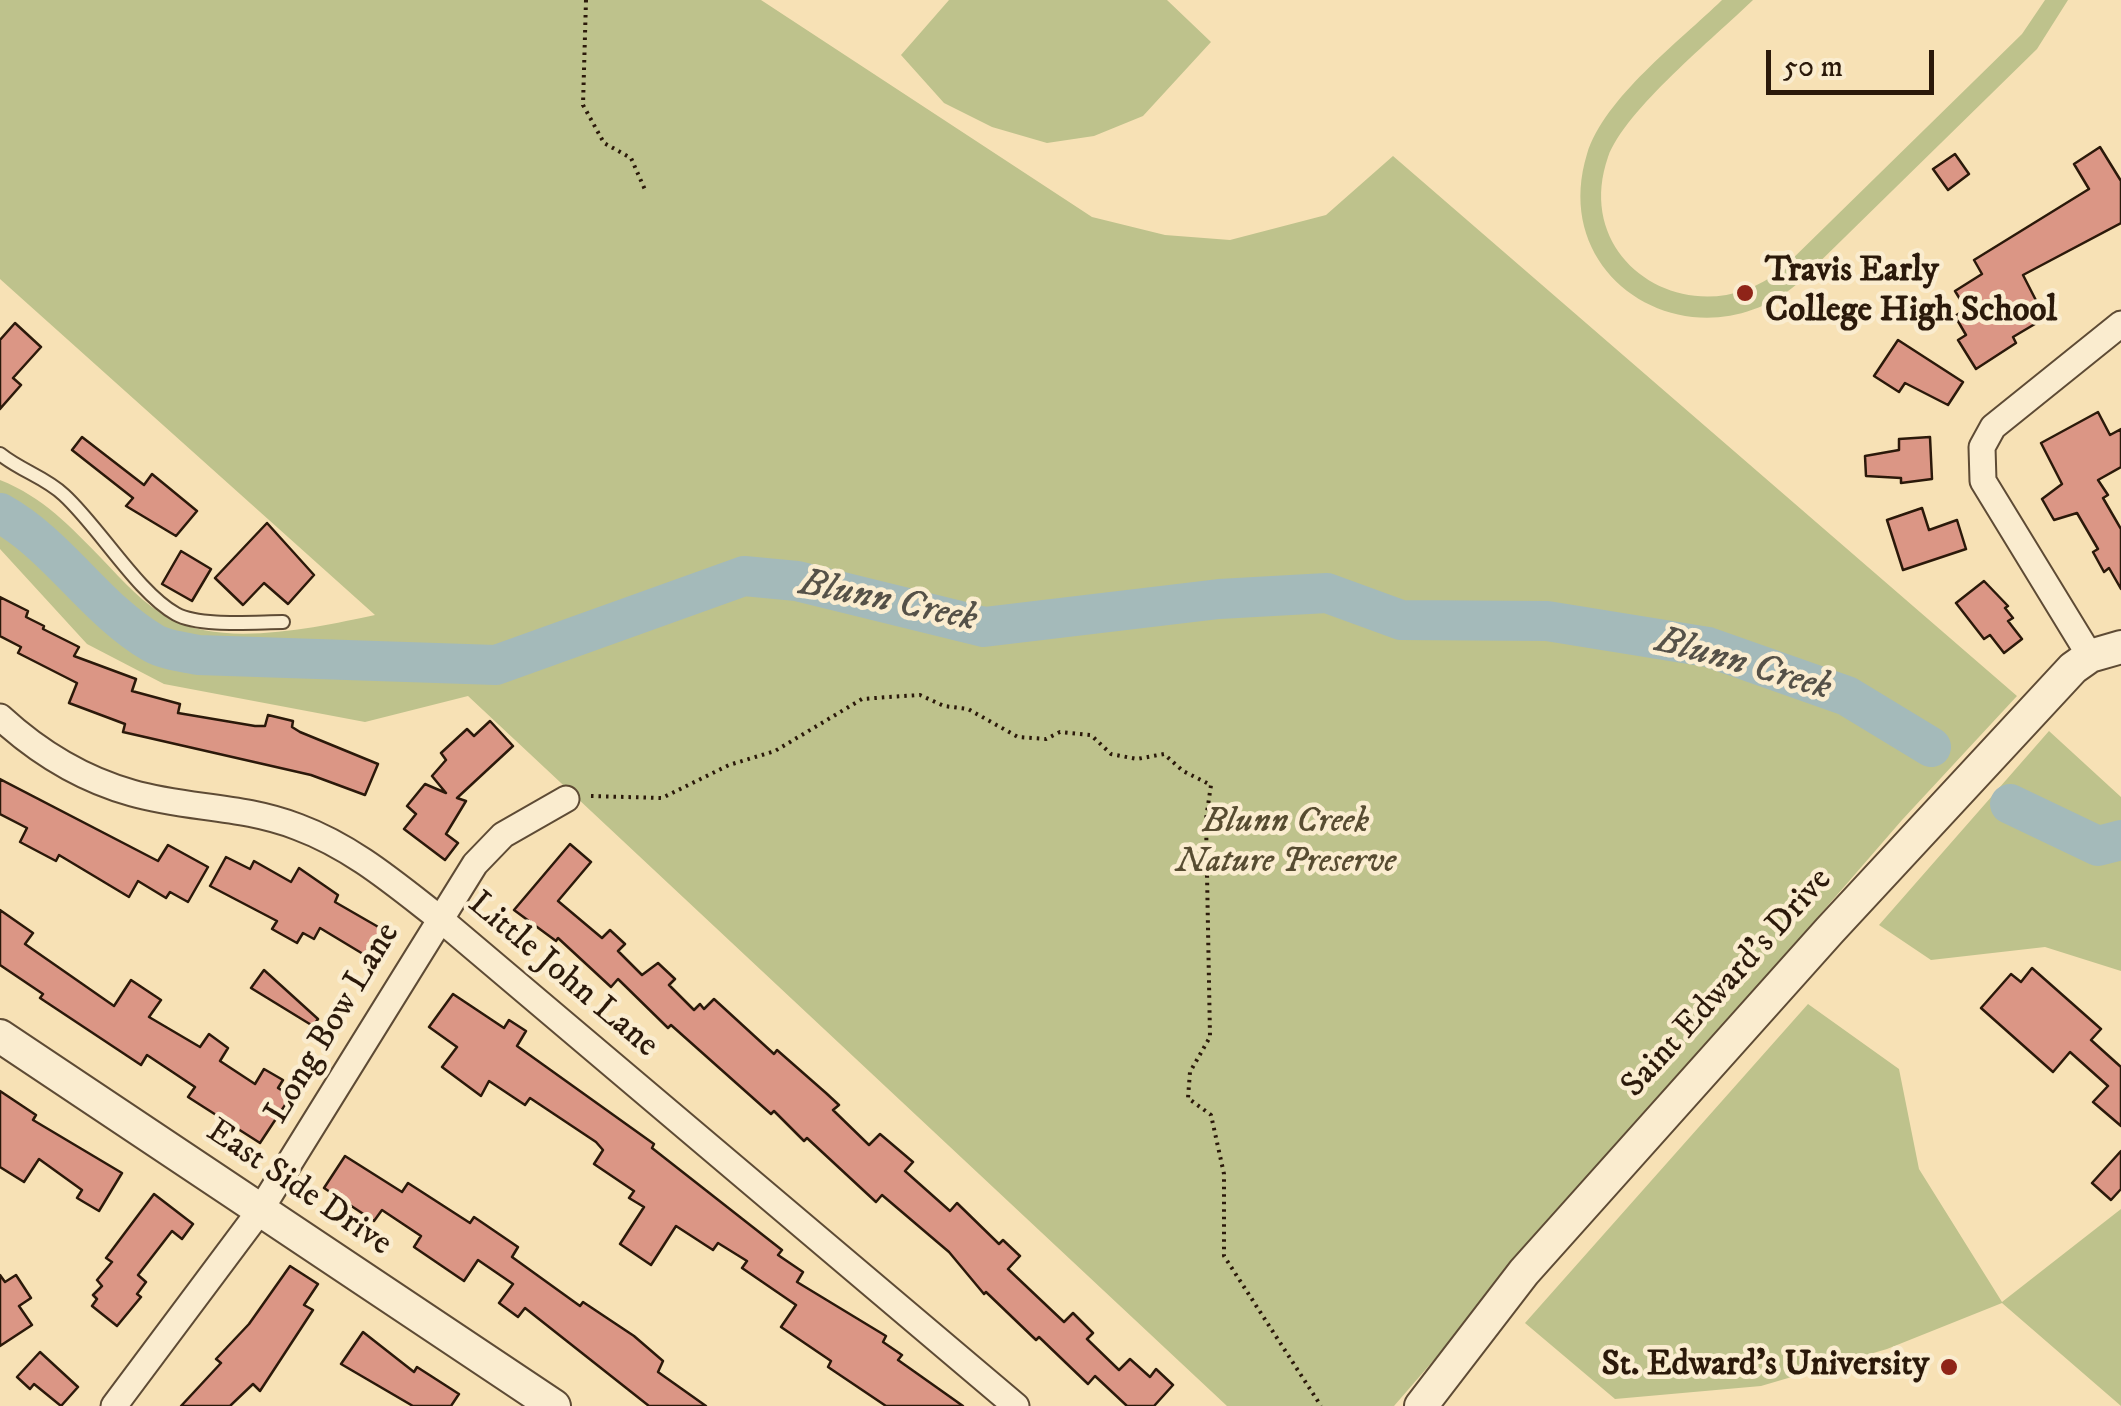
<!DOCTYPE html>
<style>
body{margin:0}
#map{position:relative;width:2121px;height:1406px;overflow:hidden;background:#f7e1b5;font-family:"IM FELL DW Pica",serif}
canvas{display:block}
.scale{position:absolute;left:1766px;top:50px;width:168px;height:45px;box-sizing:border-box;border:5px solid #2b190a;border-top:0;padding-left:12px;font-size:30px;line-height:35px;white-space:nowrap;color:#2b190a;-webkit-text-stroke:8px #faeccf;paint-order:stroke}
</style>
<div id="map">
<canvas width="2121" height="1406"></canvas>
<div class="scale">50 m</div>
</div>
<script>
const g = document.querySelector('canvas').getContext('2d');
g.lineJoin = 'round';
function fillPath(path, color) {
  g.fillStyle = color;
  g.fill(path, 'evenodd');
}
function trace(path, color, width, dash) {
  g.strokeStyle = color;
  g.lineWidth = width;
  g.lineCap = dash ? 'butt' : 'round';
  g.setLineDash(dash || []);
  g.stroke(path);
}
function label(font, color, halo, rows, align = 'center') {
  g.font = font + ' "IM FELL DW Pica",serif';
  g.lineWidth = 9;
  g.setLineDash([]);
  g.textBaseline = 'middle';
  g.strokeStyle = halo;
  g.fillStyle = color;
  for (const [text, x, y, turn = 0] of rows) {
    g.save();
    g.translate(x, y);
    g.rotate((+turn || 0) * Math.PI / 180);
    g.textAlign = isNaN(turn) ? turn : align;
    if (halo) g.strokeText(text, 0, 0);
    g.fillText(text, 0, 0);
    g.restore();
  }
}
fillPath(new Path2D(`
 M0 0H761L1092 217 1165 235 1230 240 1326 215 1393 156 2017 696 1902 820 1394 1406H1227L468 696 365 722 164 684 87 644 0 549V480C43 497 70 526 102 559 123 581 144 605 171 619 224 648 319 627 375 615L0 279Z
 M949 0H1167L1211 42 1143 116 1094 136 1047 143 992 127 944 103 901 55Z
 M1722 0H1753C1715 37 1625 110 1608 157 1570 266 1697 339 1782 269L2022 34 2045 0H2068L2037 49 1797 284C1697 368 1547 284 1587 154 1604 98 1680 41 1722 0Z
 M2049 731 2121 797V971L2045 947 1931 960 1879 925Z
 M1808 1004 1899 1069 1919 1169 2002 1302 2121 1209V1406L2002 1303 1887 1349 1761 1386 1615 1399 1525 1323Z`), '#bec28c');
trace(new Path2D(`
 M0 513C58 545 95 609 153 643 165 650 184 652 198 655L496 665 744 576 797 581 984 627 1219 599 1327 593 1401 620 1547 621 1708 647 1847 696 1931 747
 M2010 804 2098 846 2121 840`), '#a4baba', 40);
const building = new Path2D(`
 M2100 147 2121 181V223L2023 275 2045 318 2013 337 2016 343 1976 369 1958 340 1966 335 1955 316 1966 309 1955 291 1982 274 1974 260 2089 189 2074 164Z
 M1955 154 1969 174 1948 190 1933 169Z
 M15 323 41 347 13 378 21 385 0 409V340Z
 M1898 340 1963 382 1948 405 1905 383 1899 392 1874 376Z
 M2098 412 2110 435 2121 429V467L2098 480 2108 495 2103 498 2121 529V589L2109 568 2104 572 2093 552 2098 549 2077 513 2054 520 2042 499 2062 484 2041 443Z
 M82 437 144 485 152 474 197 511 176 536 126 506 133 498 72 450Z
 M1930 437 1932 479 1901 483V478L1866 476 1865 456 1899 450V439Z
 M1922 508 1929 530 1957 520 1966 549 1903 570 1887 520Z
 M267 523 314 575 288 604 264 583 243 605 215 578Z
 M181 551 211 569 192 601 162 584Z
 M1984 581 2008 606 2005 608 2013 618 2008 621 2022 639 2004 653 1990 635 1984 639 1956 603Z
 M0 597 28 611 26 617 44 626 43 629 79 647 74 656 136 679 132 691 180 704 178 713 255 726H265L268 715 293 721 292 727 300 732 378 764 365 795 311 775 123 732 125 724 69 703 77 683 18 653 21 647 0 636Z
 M490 721 513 746 457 798 466 801 446 834 458 843 445 860 404 829 416 814 407 806 425 784 446 793 432 776 446 760 441 753 467 729 474 736Z
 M0 779 158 861 168 845 208 867 188 902 170 892 166 898 138 881 129 897 59 855 56 861 20 842 27 828 0 814Z
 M570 844 591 862 558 901 602 938 610 930 625 944 618 951 642 975 658 963 675 979 669 985 694 1010 700 1004 704 1009 714 999 774 1054 777 1050 826 1093 839 1105 833 1110 869 1145 880 1134 913 1162 905 1171 950 1211 957 1203 999 1244 1003 1240 1020 1256 1008 1269 1064 1322 1073 1313 1093 1333 1087 1339 1119 1370 1130 1359 1150 1377 1156 1369 1173 1385 1154 1406H1127L1095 1376 1088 1384 1039 1337 1036 1340 986 1292 984 1294 949 1252 882 1195 876 1202 807 1138 804 1141 774 1111 771 1114 671 1025 668 1028 618 979 611 987 558 938 556 941 514 910Z
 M226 857 250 869 254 861 291 882 299 868 338 895 335 902 394 936 378 963 320 928 314 939 303 933 297 943 272 929 277 921 210 886Z
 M0 910 33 933 25 944 114 1006 131 980 161 1000 149 1017 200 1047 209 1034 228 1048 220 1061 255 1084 264 1069 283 1080 278 1088 291 1096 260 1143 188 1097 195 1087 147 1055 141 1065 40 998 43 994 0 965Z
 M2032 968 2101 1029 2091 1040 2121 1067V1126L2093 1102 2108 1086 2070 1052 2053 1072 1981 1008 2011 974 2021 982Z
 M264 970 318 1019 313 1026 251 988Z
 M453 994 504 1028 509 1020 526 1031 517 1046 654 1144 652 1148 782 1250 778 1255 803 1272 797 1282 886 1336 883 1342 902 1355 898 1360 963 1406H886L828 1367 831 1361 781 1327 796 1305 742 1268 747 1261 718 1243 713 1250 676 1226 651 1265 620 1244 644 1207 629 1198 634 1191 594 1164 603 1150 596 1142 530 1098 525 1105 489 1081 481 1096 442 1067 457 1047 429 1027Z
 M0 1091 36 1115 33 1120 122 1173 99 1211 77 1198 82 1190 39 1159 24 1182 0 1167Z
 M2121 1151V1189L2111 1200 2092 1183Z
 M345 1156 402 1192 408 1183 470 1223 474 1217 518 1247 512 1257 580 1306 583 1302 634 1336 663 1361 658 1372 706 1406H649L525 1308 518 1317 499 1303 513 1284 478 1260 464 1281 414 1247 421 1236 382 1210 374 1221 324 1188Z
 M154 1194 193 1224 182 1239 172 1231 138 1275 146 1282 137 1294 141 1297 117 1326 92 1306 97 1299 93 1295 102 1286 97 1280 112 1262 106 1258Z
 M290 1266 318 1284 304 1305 313 1310 260 1391 253 1384 230 1406H181L221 1363 216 1359 249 1324Z
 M0 1275 5 1282 16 1275 31 1298 19 1306 32 1325 0 1346Z
 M363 1332 414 1372 417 1367 459 1394 451 1406H413L341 1364Z
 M40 1352 78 1387 61 1406 34 1384 30 1389 17 1377Z`);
fillPath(building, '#db9685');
trace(building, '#2b190a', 2.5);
const service = new Path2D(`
 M0 454C21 471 45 477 64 495 99 527 138 593 176 614 199 627 256 622 283 622`);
const minor = new Path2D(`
 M2090 656 1983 481 1982 447 1993 427 2121 324
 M0 717C38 752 82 779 132 793 187 809 241 805 298 827 352 847 394 883 439 918L1016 1406
 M114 1406 259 1212 475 864 503 835 566 799`);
const tertiary = new Path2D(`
 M0 1036 554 1406
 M1421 1406 1524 1272 1830 930 2073 668 2090 656 2121 647`);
trace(service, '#5e4b35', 16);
trace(minor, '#5e4b35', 29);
trace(tertiary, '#5e4b35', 36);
trace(new Path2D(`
 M586 0 583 105 604 143 631 158 646 192
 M591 796 662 798 729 765 775 751 862 699 889 697 920 695 944 706 968 709 1018 737 1046 739 1060 732 1091 735 1111 754 1137 759 1164 754 1183 771 1211 785 1206 819 1210 1037 1190 1072 1188 1098 1211 1115 1224 1174V1256L1321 1406`), '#2b190a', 4, [2.5, 5]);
trace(service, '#faeccf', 12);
trace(minor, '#faeccf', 25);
trace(tertiary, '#faeccf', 32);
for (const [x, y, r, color] of [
 [1745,293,10,"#8f2418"],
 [1949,1367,10,"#8f2418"]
]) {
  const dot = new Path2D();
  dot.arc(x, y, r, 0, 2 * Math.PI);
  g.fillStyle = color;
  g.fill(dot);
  trace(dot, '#faeccf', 4);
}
label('bold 35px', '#2b190a', '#faeccf', [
 ["Travis Early",1765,273],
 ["College High School",1765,313],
 ["St. Edward's University",1929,1367,"right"]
], 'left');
label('italic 35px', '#574c31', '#faeccf', [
 ["Blunn Creek",1286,824],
 ["Nature Preserve",1286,864]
]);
label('35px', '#2b190a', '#faeccf', [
 ["Little John Lane",562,976,40],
 ["Saint Edward's Drive",1728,984,-48],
 ["Long Bow Lane",334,1024,-59],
 ["East Side Drive",298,1189,34]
]);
label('italic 38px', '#555148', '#faeccf', [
 ["Blunn Creek",888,603,12],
 ["Blunn Creek",1743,666,16]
]);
</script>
